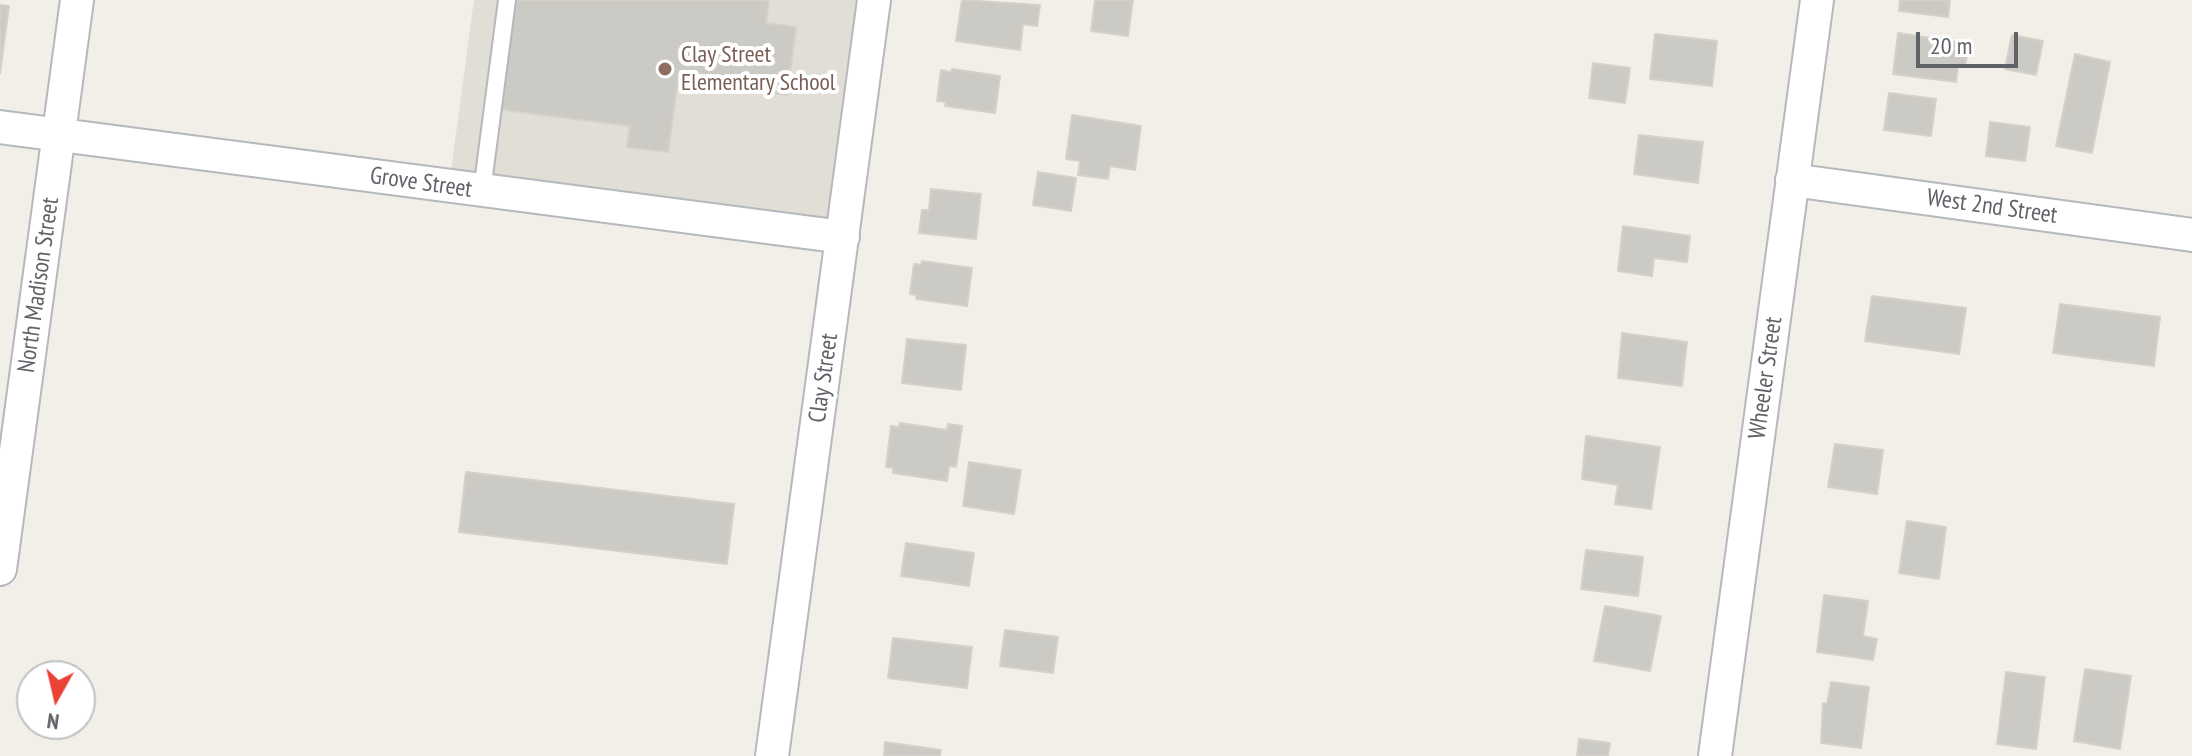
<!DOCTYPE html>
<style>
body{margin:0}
#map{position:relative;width:2192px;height:756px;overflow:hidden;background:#f1efe8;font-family:"PT Sans Narrow",sans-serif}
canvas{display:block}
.north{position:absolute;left:16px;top:660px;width:80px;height:80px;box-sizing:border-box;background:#fff;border:2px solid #bfc1c3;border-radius:50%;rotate:188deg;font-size:22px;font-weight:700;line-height:32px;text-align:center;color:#5f6368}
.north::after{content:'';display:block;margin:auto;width:28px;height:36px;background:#ea4335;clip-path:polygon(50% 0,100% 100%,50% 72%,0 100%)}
.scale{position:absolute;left:1916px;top:32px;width:102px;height:36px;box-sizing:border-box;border:4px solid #5f6368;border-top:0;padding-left:10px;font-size:24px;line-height:28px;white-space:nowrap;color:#5f6368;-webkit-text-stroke:6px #fff;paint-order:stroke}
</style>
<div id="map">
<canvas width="2192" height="756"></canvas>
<div class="north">N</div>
<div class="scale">20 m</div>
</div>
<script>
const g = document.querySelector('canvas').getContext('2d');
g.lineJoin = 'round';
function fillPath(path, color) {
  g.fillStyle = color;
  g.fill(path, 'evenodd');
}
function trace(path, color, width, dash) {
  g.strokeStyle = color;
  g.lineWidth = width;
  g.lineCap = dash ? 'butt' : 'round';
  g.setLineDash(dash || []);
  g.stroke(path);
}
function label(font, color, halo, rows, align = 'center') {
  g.font = font + ' "PT Sans Narrow",sans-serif';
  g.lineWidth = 8;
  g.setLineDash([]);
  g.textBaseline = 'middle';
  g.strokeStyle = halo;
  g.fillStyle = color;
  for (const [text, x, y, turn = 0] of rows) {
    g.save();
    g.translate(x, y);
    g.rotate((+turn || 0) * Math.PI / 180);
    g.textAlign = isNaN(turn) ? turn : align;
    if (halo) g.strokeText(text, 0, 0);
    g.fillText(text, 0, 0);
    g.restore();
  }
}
fillPath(new Path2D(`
 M474 0H874L843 237 449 186Z`), '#e1ded6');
const building = new Path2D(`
 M511 0H769L766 23 796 27 787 95 678 80 668 152 627 147 630 126 497 109Z
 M962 0 1040 5 1037 26 1023 24 1020 50 956 41Z
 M1095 0H1133L1128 36 1091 31Z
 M1900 0H1950L1948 17 1899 11Z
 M0 5 9 6 0 73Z
 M1898 33 1969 44 1965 67 1958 65 1956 82 1893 74Z
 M1655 34 1717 41 1712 86 1650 79Z
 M2012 35 2043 41 2036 75 2005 69Z
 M2075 54 2110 62 2092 153 2056 146Z
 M1593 63 1630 68 1625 103 1589 98Z
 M952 69 1000 76 995 113 945 106 946 102 937 101 941 70 951 72Z
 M1889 93 1936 99 1931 136 1884 130Z
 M1072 115 1141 126 1135 170 1110 166 1108 179 1078 175 1080 161 1066 159Z
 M1990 122 2030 127 2025 161 1986 156Z
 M1639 135 1703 142 1698 183 1634 174Z
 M1038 172 1076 178 1071 211 1033 205Z
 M931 189 981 194 976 239 919 233 922 210H929Z
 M1623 226 1690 236 1687 262 1654 258 1652 276 1618 271Z
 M922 261 972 268 967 306 916 299 917 295 910 294 914 264 921 265Z
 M1872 296 1966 308 1959 354 1865 341Z
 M2060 304 2160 317 2154 366 2053 353Z
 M1622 333 1687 342 1682 386 1618 378Z
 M907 339 966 345 961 390 902 383Z
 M900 423 947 430 948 424 962 426 956 467 949 466 947 481 893 473V468L886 467 891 426 899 427Z
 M1586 436 1660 447 1651 509 1615 504 1618 485 1582 479Z
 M1835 444 1883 450 1877 494 1828 487Z
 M969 462 1021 470 1014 514 963 506Z
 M466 472 734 504 727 564 459 532Z
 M1907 521 1946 527 1939 579 1899 573Z
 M906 543 974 553 969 586 901 576Z
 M1586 550 1643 557 1638 596 1581 589Z
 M1824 595 1868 601 1863 636 1877 639 1873 660 1817 652Z
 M1605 606 1661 616 1650 671 1594 661Z
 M1005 630 1058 637 1053 673 1000 666Z
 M893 638 972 647 967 688 888 678Z
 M2085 669 2131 676 2120 749 2074 741Z
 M2006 672 2045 677 2036 749 1997 744Z
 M1831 682 1869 687 1861 748 1821 743 1823 703 1827 704Z
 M1579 739 1610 743 1608 756H1577Z
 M885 742 941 750 940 756H884Z`);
fillPath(building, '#cccac5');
trace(building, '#d6d1c6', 2);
const service = new Path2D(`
 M482 191 507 0`);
const minor = new Path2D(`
 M0 127 843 237
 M1792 180 2192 235
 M0 569 77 0
 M772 756 874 0
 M1715 756 1817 0`);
trace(service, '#b5b8bc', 20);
trace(minor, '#b5b8bc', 36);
trace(service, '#fff', 16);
trace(minor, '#fff', 32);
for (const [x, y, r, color] of [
 [665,69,8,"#8d6e63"]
]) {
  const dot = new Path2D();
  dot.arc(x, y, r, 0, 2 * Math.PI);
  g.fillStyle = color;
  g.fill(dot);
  trace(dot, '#fff', 3);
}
label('24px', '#785e54', '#fff', [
 ["Clay Street",681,55],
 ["Elementary School",681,83]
], 'left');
label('24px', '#5f6368', '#fff', [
 ["Grove Street",421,183,8],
 ["West 2nd Street",1992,207,8],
 ["North Madison Street",39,285,-82],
 ["Clay Street",824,378,-82],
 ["Wheeler Street",1766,378,-82]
]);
</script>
